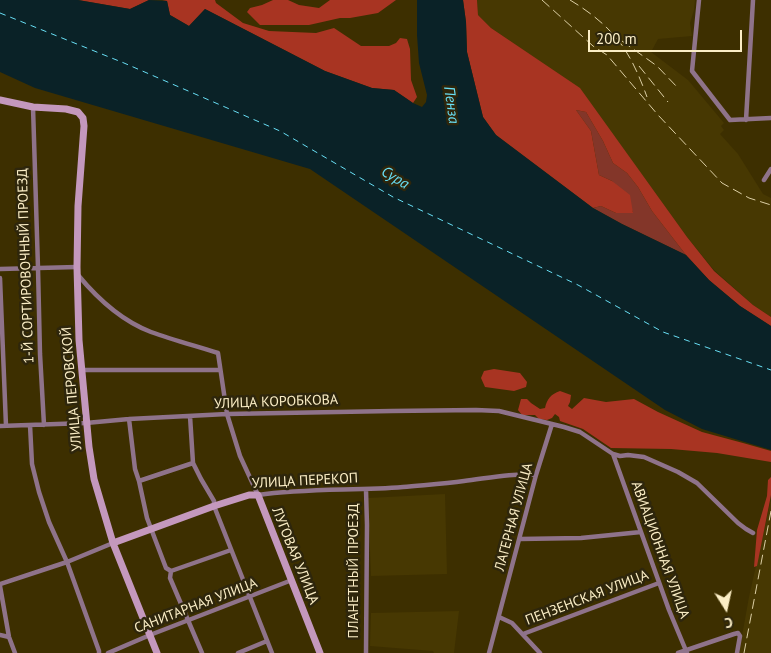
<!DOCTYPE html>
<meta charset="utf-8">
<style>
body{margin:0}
#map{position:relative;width:771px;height:653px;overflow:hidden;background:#3d2f00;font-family:"PT Sans",sans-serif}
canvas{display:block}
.north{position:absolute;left:701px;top:583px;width:50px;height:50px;-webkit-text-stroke:4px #2e260c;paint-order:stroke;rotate:170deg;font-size:14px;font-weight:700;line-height:20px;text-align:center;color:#fbeec6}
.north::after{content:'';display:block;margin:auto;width:18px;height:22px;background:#fbeec6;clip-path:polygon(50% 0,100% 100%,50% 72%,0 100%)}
.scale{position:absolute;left:588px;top:30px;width:154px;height:22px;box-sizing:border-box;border:2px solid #fbeec6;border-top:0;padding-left:6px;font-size:15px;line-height:18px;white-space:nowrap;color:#fbeec6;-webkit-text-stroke:4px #2e260c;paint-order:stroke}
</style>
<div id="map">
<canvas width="771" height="653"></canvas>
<div class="north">С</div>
<div class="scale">200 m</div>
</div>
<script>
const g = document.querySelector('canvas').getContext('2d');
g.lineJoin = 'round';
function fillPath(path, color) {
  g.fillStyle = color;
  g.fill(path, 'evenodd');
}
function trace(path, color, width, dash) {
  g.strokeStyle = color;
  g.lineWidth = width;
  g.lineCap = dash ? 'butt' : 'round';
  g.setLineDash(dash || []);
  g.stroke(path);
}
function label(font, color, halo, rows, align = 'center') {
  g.font = font + ' "PT Sans",sans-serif';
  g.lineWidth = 5;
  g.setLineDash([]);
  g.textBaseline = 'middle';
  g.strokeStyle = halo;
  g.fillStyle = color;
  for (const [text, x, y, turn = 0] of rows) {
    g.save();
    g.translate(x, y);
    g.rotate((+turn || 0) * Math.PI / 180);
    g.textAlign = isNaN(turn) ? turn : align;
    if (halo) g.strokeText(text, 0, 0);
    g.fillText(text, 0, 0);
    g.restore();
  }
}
fillPath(new Path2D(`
 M477 0H695L694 10 690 23 692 36 658 39 651 52 688 80 724 123 721 126 724 130 720 134 738 154 763 194 771 198V317L753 305 714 270 687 237 579 88 491 28 478 15Z
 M445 494 447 574 371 576 368 498Z
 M771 499V653H739L749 597Z
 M459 611 454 653H434L433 651 370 646 371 613Z`), '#473802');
fillPath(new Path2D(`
 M576 110 586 112 603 141 613 163 627 173 638 187 652 211 686 255 622 224 593 208 601 206 616 213 633 212 612 181 599 175 591 131Z`), '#833629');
fillPath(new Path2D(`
 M78 0H149L130 9Z
 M162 0H215L216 3 243 23 269 31 316 33 334 28 361 46H389L396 43 400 38 407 39 410 49 411 80 417 97 413 103 394 90 372 88 325 71 205 9 189 26 170 15 167 1Z
 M273 0H288L299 5 319 8 330 0H396L378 13 350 18H340L309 25H260L247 12 250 8 262 5Z
 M463 0H477L478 15 491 28 580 88 687 237 714 271 753 305 771 317V326L740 306 709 280 686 255 652 211 638 187 627 173 613 163 603 141 586 112 576 110 591 131 599 175 612 181 630 195 633 213H616L601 206 593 208 496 135 483 117 467 52 466 22Z
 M494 369 520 373 527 382 526 387 514 391 485 387 481 378 484 371Z
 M560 391 571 395 570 402 568 406 572 409 584 398 606 402 634 399 658 412 702 432 743 443 771 451V462L717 453 671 449 611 448 583 429 560 421 559 417 555 414 552 418 547 420 539 419 535 415H522L518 410 521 399H527L531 403 540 409 545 408C547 399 551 394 560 391Z
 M771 477V495L757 566 754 567 757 530 767 496 768 480Z`), '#a83422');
fillPath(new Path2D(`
 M0 0H78L130 9 149 0 167 1 170 15 189 26 205 9 325 71 372 88 394 90 413 103 422 107 426 102 427 95 419 63 417 35V0H463L466 22 467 52 483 117 496 135 593 208 622 224 686 255 709 280 740 306 771 326V450L702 429 665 410 310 169 35 88 0 72Z`), '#0a2227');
trace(new Path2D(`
 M0 13 124 63 280 131 393 197 578 285 663 332 771 370`), '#68dff5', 1, [6, 5]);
trace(new Path2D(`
 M699 0 692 71 730 120 771 118
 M33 107 38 268 40 354 44 425
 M746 120 753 0
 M764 180 771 169
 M0 269 77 267
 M78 275C97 298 122 321 151 332 173 340 196 346 218 353L227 414 240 456 258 495C306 488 355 491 403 487 423 485 444 484 464 481 489 478 512 473 536 475
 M0 278 6 426
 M82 370H220
 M190 416 193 463 201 479 214 501V506L272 653
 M129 419 135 469 139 481 147 518 166 568 171 571 170 578 202 653
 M30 425 32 464 39 492 49 522 67 562 99 651V653
 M0 426 86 423 129 419 227 414 392 411 476 410 499 411 564 427 580 432 613 454 620 456 628 455 644 457 678 472 697 483 738 523 746 529 753 533
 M613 454 669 610 687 653
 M139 481 193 463
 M366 490 367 525 366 653
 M520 539 581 538 641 532
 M171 571 231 550
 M0 584 67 562 113 543
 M0 586 9 637 15 653
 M499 617 512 623 540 653
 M523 634 659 583
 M0 635 9 637
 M108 653 150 635 292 580
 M238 653 267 641
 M489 653 536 475 552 424
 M678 653 734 634 738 633 740 636 737 653`), '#8f738a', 4.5);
trace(new Path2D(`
 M0 100 33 107 66 109 78 112 83 118 84 126 78 206 77 267 79 340 89 447 94 479 113 543 157 653
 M113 543 214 506 249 495H258L320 653`), '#c498bd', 7);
trace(new Path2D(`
 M542 0 593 46 607 55 658 115 722 183 749 198 771 205
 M570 0C585 9 600 20 612 33 629 51 639 75 647 97
 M622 41 657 66 678 88
 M639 66 668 102
 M744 653 771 511`), '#dccfa5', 1, [10, 5]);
label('14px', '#fbeec6', '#2e260c', [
 ["1-Й СОРТИРОВОЧНЫЙ ПРОЕЗД",26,266,-92],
 ["УЛИЦА ПЕРОВСКОЙ",72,389,-95],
 ["УЛИЦА КОРОБКОВА",276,402,-2],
 ["УЛИЦА ПЕРЕКОП",305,481,-3],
 ["ЛАГЕРНАЯ УЛИЦА",514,517,-75],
 ["АВИАЦИОННАЯ УЛИЦА",660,550,70],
 ["ЛУГОВАЯ УЛИЦА",295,556,68],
 ["ПЛАНЕТНЫЙ ПРОЕЗД",354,571,-90],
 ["ПЕНЗЕНСКАЯ УЛИЦА",587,598,-21],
 ["САНИТАРНАЯ УЛИЦА",196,606,-21]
]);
label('italic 15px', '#68dff5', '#2e260c', [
 ["Пенза",451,105,82],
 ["Сура",395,178,31]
]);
</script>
